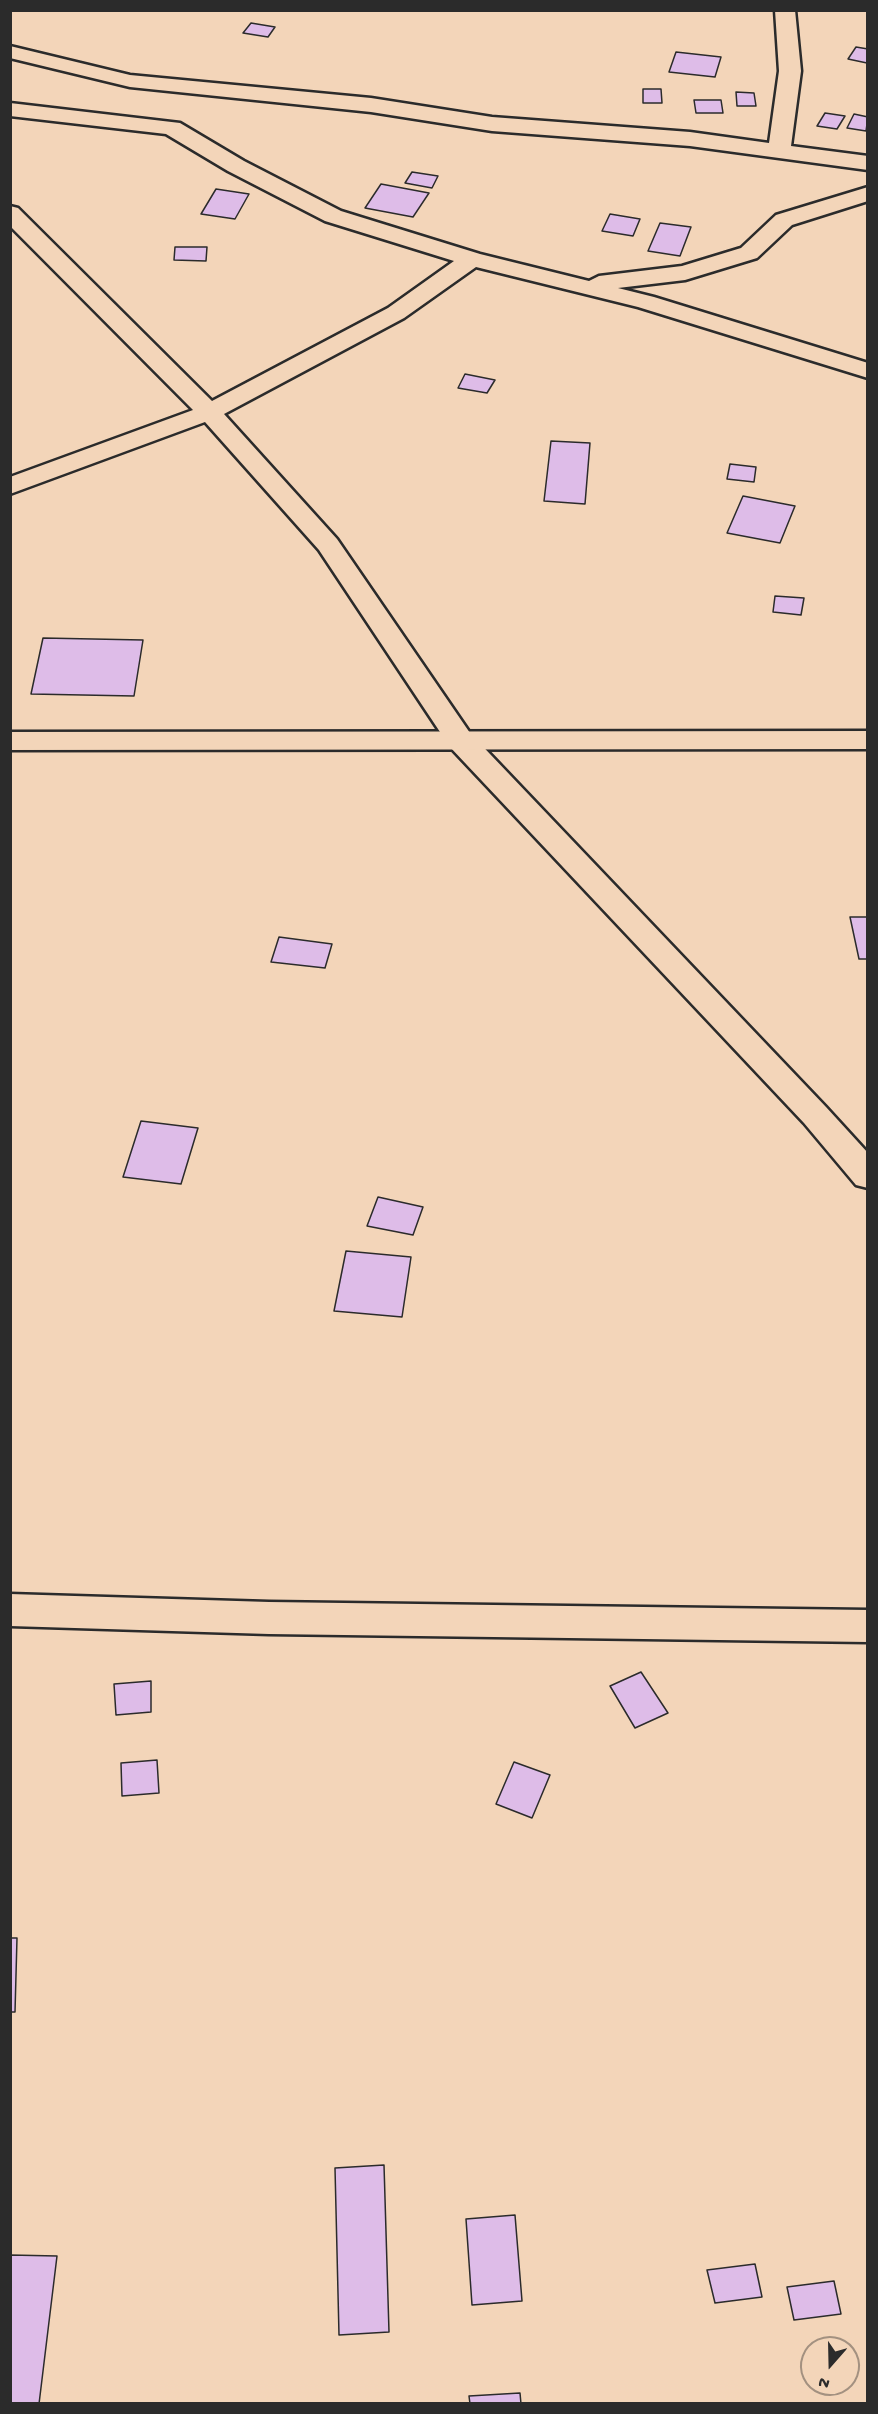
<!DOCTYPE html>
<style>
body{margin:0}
#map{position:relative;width:878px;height:2414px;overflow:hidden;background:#f3d5b9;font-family:"Gochi Hand",sans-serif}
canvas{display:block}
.frame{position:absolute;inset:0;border:12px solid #2b2b2b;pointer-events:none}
.north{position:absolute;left:800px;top:2336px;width:60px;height:60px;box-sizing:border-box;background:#f3d5b9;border:2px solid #a39180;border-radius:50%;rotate:200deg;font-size:16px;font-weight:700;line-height:24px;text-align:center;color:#2b2b2b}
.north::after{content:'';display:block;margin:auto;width:21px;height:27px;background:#2b2b2b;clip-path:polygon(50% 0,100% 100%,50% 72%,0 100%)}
</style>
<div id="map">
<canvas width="878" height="2414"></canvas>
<div class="frame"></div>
<div class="north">N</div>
</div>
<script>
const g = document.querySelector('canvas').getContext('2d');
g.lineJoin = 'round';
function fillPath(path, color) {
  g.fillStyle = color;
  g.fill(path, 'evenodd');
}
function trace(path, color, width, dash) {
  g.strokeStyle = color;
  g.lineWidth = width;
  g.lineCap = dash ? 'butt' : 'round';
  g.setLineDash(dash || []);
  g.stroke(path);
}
const building = new Path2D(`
 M251 23 275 27 268 37 243 33Z
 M856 47 868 49 867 63 848 59Z
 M676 52 721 57 715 77 669 72Z
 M643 89H661L662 103H643Z
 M736 92 754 93 756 106H737Z
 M694 100H721L723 113H696Z
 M825 113 845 116 837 129 817 126Z
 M854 114 868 117 866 131 847 128Z
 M412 172 438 176 432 188 405 183Z
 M381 184 429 193 413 217 365 208Z
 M216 189 249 194 235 219 201 214Z
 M610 214 640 219 633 236 602 231Z
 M660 223 691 227 680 256 648 251Z
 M175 247H207L206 261 174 260Z
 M465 374 495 380 487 393 458 388Z
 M551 441 590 443 585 504 544 501Z
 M730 464 756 467 754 482 727 479Z
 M743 496 795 506 780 543 727 533Z
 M775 596 804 598 801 615 773 612Z
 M43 638 143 640 134 696 31 694Z
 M850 917H868V959H859Z
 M279 937 332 944 325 968 271 962Z
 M141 1121 198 1128 181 1184 123 1177Z
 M378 1197 423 1207 413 1235 367 1226Z
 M346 1251 411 1257 402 1317 334 1311Z
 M641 1672 668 1713 635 1728 610 1686Z
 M151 1681V1712L116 1715 114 1684Z
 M157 1760 159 1793 122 1796 121 1763Z
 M514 1762 550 1775 532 1818 496 1804Z
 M10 1938H17L15 2012H10Z
 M384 2165 389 2332 339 2335 335 2168Z
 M515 2215 522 2301 472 2305 466 2219Z
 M10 2255 57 2256 39 2404H10Z
 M755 2264 762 2297 715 2303 707 2270Z
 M834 2281 841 2314 794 2320 787 2287Z
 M520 2393 521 2404H470L469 2396Z`);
fillPath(building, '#debce8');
trace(building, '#2b2b2b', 1.5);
const street = new Path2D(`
 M775 10H795L801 71 791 146 868 156V170L690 146 492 131 371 112 130 87 10 58V46L130 75 371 98 492 117 690 132 769 143 779 71Z
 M10 103 180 123 244 161 341 211 480 254 589 281 599 276 682 266 741 248 776 215 868 187V201L792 225 757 258 685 280 618 288 654 297 868 363V378L638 307 476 267 404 318 224 414 337 539 470 733 826 1107 868 1153V1188L856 1185 804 1123 450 747 319 550 205 422 10 494V477L193 410 10 226V206L18 208 212 401 388 308 454 261 325 221 228 171 166 134 10 116Z
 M10 1594 269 1602 868 1610V1642L269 1634 10 1626Z`);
const secondary = new Path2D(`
 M868 731V749L10 750V732Z`);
trace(street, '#2b2b2b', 5);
trace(secondary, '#2b2b2b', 5);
fillPath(street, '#f3d5b9');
fillPath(secondary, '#f3d5b9');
</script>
